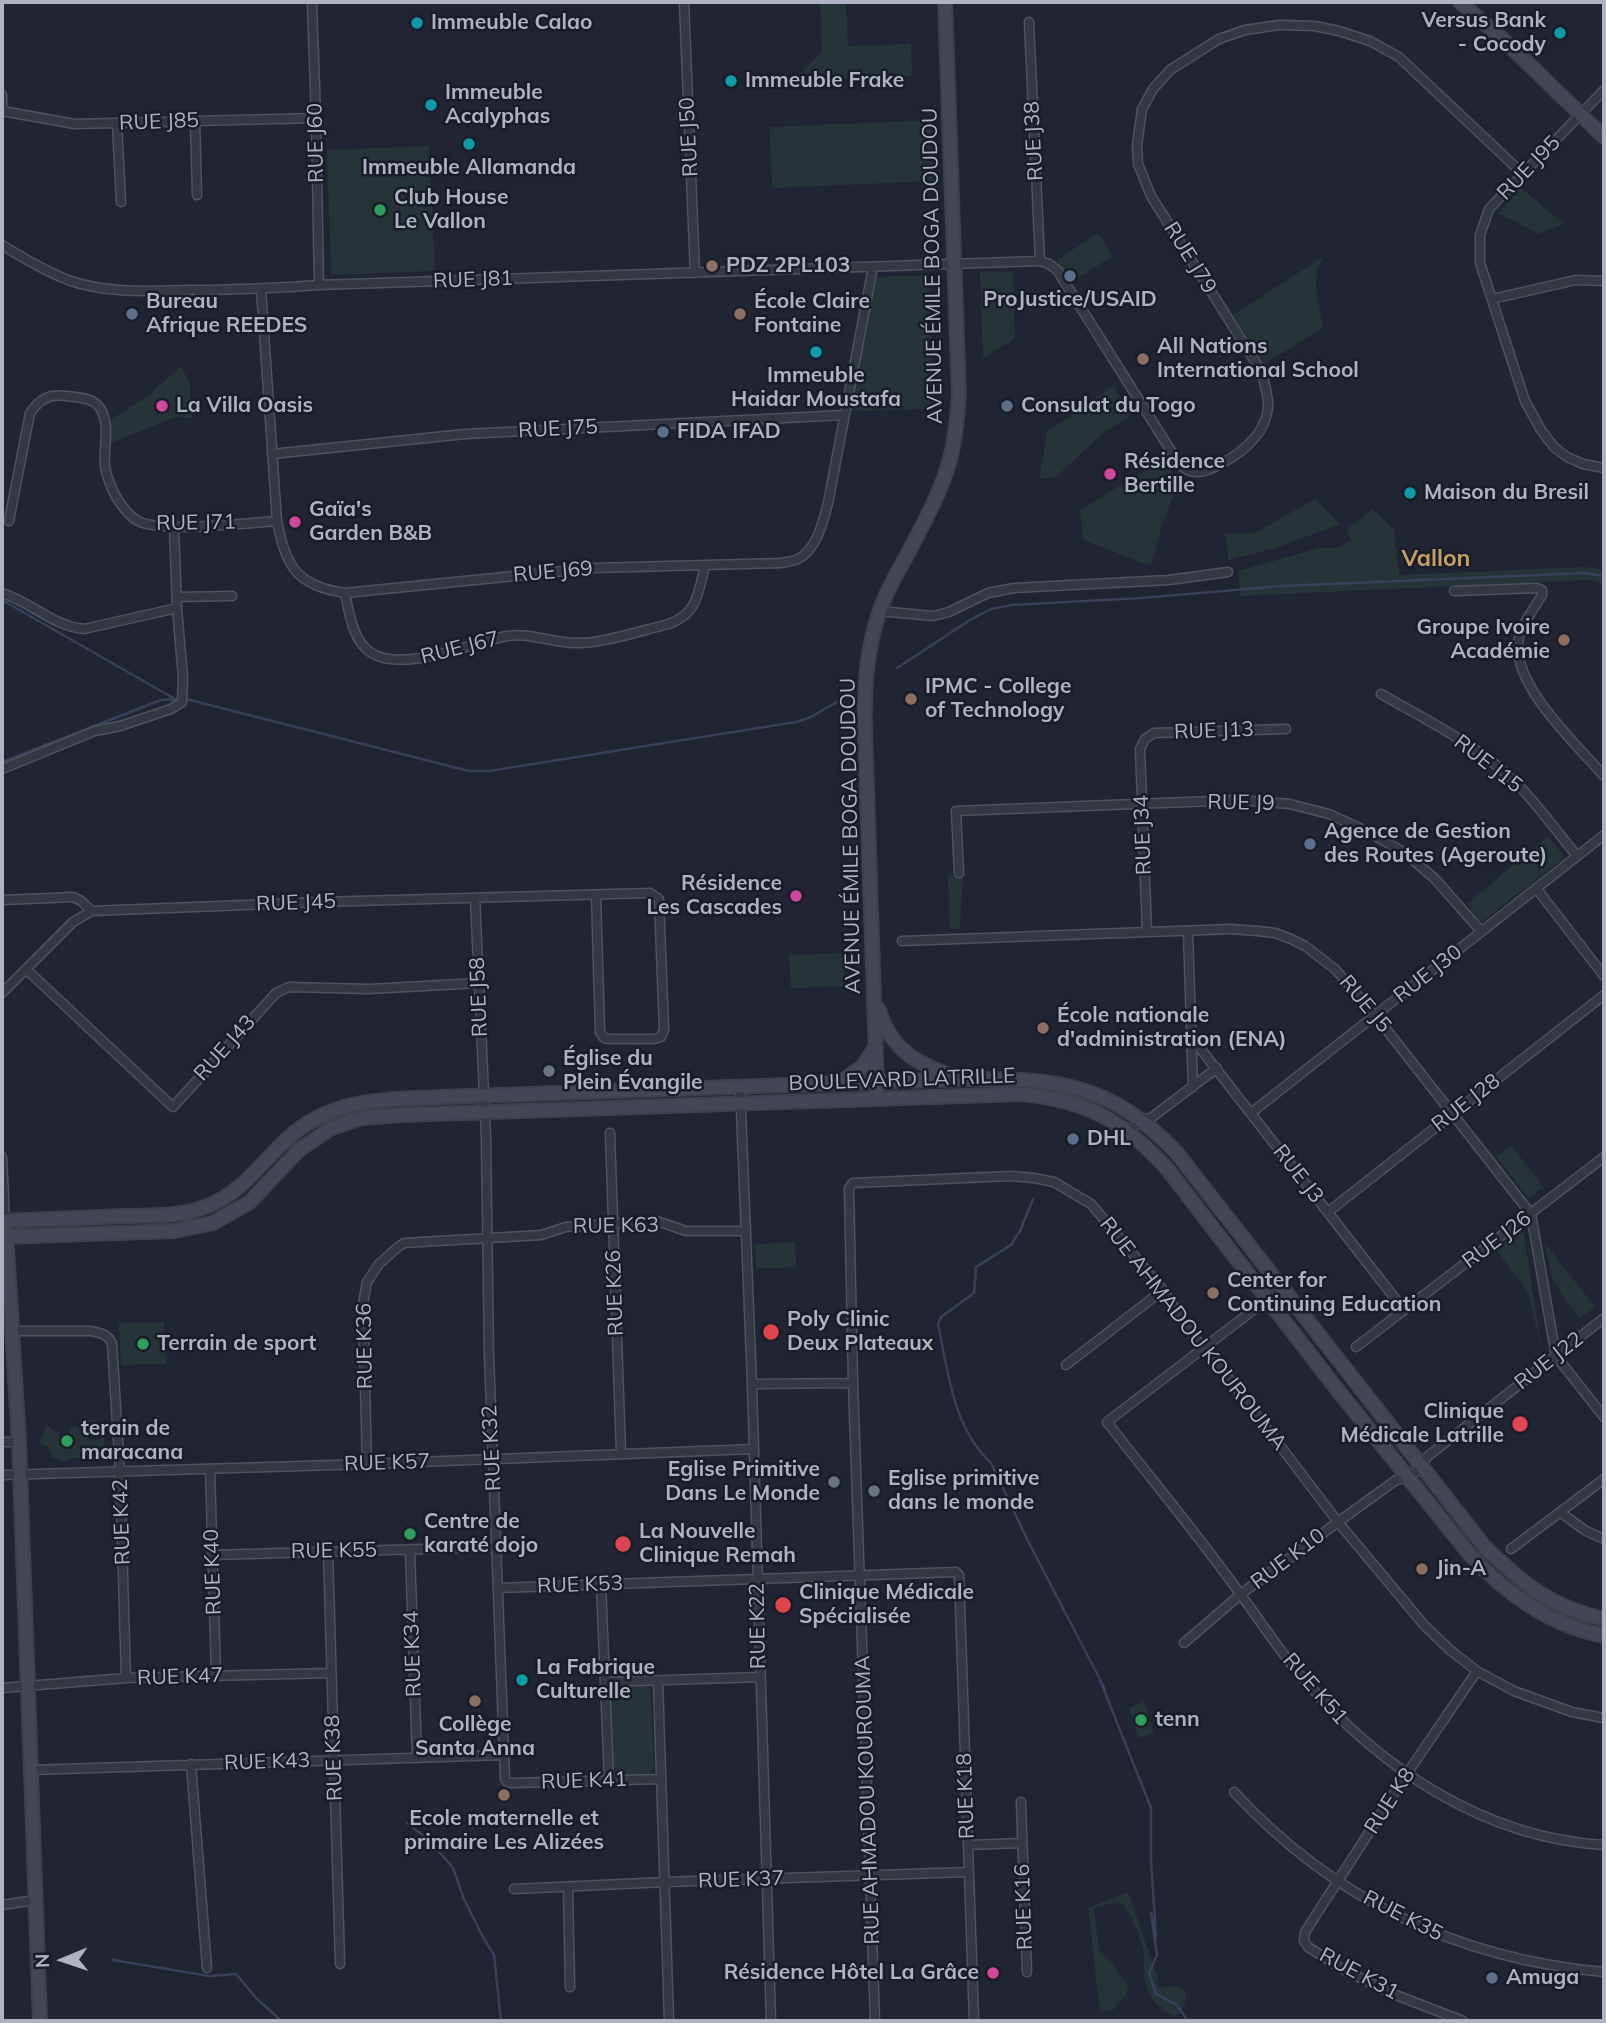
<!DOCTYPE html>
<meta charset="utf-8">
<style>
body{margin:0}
#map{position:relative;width:1606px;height:2023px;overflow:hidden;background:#212533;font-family:Mulish,sans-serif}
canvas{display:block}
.frame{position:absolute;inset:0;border:4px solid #aeb2c1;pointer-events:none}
.north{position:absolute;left:28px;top:1925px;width:70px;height:70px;-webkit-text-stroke:5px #191d28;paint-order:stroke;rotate:268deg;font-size:19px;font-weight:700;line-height:28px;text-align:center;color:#aeb2c1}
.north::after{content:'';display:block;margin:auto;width:24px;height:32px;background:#aeb2c1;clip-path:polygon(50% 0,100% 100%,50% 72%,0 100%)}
</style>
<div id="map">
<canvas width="1606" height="2023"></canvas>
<div class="frame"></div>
<div class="north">N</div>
</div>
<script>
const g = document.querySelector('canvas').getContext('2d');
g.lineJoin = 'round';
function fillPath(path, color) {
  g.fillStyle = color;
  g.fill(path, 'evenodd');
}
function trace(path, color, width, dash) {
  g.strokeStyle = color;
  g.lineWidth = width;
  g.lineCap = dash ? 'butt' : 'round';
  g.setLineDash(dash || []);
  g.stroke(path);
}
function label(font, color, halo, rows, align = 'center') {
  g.font = font + ' Mulish,sans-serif';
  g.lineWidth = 5;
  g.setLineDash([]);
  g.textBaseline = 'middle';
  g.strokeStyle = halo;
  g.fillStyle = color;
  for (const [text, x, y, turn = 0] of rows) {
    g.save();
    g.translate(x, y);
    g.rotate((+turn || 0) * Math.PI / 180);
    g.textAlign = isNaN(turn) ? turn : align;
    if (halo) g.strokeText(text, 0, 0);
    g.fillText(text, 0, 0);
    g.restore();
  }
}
fillPath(new Path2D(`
 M820 2H846L848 46 911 44 912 76 795 80 822 51Z
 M932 120 934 181 772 188 769 127Z
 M429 146 435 271 331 275 327 150Z
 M1521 188 1564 224 1538 234 1498 213Z
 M1098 233 1113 256 1071 282 1057 260Z
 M1323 257C1310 282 1319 301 1323 328L1264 364 1233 315Z
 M1013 271 1015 339 983 358 980 272Z
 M929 275 933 409 851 411 862 345 876 277Z
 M181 366 190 384 192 418 175 417 109 444V421L150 394Z
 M1114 386 1131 415 1101 435 1056 477 1039 479 1047 432Z
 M1162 460 1179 480 1162 525 1151 566 1083 540 1080 510Z
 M1315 499 1340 524 1276 548 1229 560 1225 534 1254 533Z
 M1372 509 1394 529 1399 575 1586 567 1604 570V585L1590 580 1240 596 1238 571 1319 548 1340 547 1351 540 1346 530Z
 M1548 836 1565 857 1482 922 1467 904Z
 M963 875 960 929H950L948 876Z
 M844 953 845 986 791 988 789 955Z
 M1511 1145 1543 1187 1529 1198 1496 1157Z
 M1523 1228 1542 1352 1528 1292 1496 1250Z
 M795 1242 796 1267 756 1269 755 1244Z
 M1545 1243 1595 1307 1579 1319 1552 1279Z
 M164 1322 166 1364 121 1365 119 1323Z
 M87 1420H96L95 1424 85 1430 90 1440 96 1441 103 1437 105 1441 104 1446 98 1449 87 1460 77 1457 64 1462 51 1457 48 1447 42 1445 39 1441 47 1425 60 1436 69 1433 71 1427 77 1426Z
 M642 1684 650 1689 651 1694 654 1768 648 1775 613 1777 610 1775 609 1687Z
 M1144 1702 1154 1733 1139 1738 1129 1708Z
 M1128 1892 1158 1979 1157 1984 1160 1988 1177 1985 1186 1991 1185 2005 1180 2014 1173 2016C1155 2006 1145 1993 1144 1972 1143 1964 1145 1956 1143 1949 1141 1937 1130 1912 1122 1903L1107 1904 1094 1908 1099 1950 1112 1963 1128 1986 1126 1996 1113 2010 1100 2012 1088 1908Z`), '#263337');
trace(new Path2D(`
 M2 600 175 699
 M897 668 970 620 991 609 1012 605 1141 598 1282 586 1585 573 1604 576
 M186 699 453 767 469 771H489L796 722 811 717 845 697
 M2 762 161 700 179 699
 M1033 1199 1020 1231 1011 1245 976 1267 974 1293 941 1317 938 1324C948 1372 953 1428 991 1463L1028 1541 1105 1689 1100 1680 1151 1808V1859L1156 1936 1151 1913 1157 1955 1149 1973 1156 1994 1177 2005 1188 2021
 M407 1823 429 1840 453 1868 464 1899 484 1939 494 1955 501 2021
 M113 1960 209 1976 236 1974 257 1999 282 2021`), '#38405a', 2.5);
const street = new Path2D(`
 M312 2 316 118 319 285
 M684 2 695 273
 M1029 22 1040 261
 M1604 90 1489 209 1480 235V263L1525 401 1541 430 1554 447 1567 457 1583 464 1604 468
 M2 95V112
 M2 111 75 124 316 118
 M195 120 197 195
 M117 123 121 202
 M2 245C23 258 45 271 68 280 107 294 150 291 190 290 233 290 276 288 319 285L1040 261 1049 264 1057 270 1178 462C1191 478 1205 472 1221 464 1243 452 1265 435 1268 408 1269 396 1264 382 1261 371L1151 196 1138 164 1137 145 1142 109 1153 89 1170 70 1219 39 1245 30 1279 25 1315 26 1339 31 1370 41 1399 57 1524 175
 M261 289 277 521C286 566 296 586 345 593L594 568 781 563C786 562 793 561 798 559 817 549 823 522 828 503L873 267
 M1492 299 1576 280 1604 281
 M272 454 465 434 845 415
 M9 521 30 413C40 399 48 394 66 396 77 397 94 398 100 408 111 425 103 448 105 467 107 478 111 487 116 497 121 505 129 516 138 521 159 533 249 523 277 521
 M1454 591 1537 588 1542 590V595C1533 610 1520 626 1518 643 1514 687 1577 745 1604 776
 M2 593C31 602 53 626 84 629L177 608
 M345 593C349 613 353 643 373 654 406 672 470 643 507 636 529 632 553 643 575 643 601 644 643 630 669 624 698 613 698 593 705 566
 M177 597 232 596
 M879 611 933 616 949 612 988 593 1014 588 1169 580 1228 572
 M1381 694C1430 722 1484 748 1523 790 1542 811 1559 834 1577 856
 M2 769 95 731 120 726 171 709 182 702 183 678 177 608 174 526
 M959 873 956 811 1238 800 1290 804 1329 814 1370 833 1405 853 1435 879 1481 931
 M1536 888 1604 976
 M475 898 486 1137 489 1355 505 1779 507 1782 512 1783 661 1779
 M2 900 73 897 81 901 92 911
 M1188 931 1193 1087
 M1147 932 1140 749 1145 739 1154 733 1286 729
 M902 941 1231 929 1258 931 1275 933 1291 939 1305 946 1335 969 1375 1015 1531 1214 1556 1356 1604 1417
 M27 970 173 1107 276 993 289 987 369 989 479 983
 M2 993 73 922 92 911 320 902 650 893 659 899 664 1030 661 1037 654 1039H609L604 1038 600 1032 596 895
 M1192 1038 1404 1310
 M740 1086 752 1384 771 2021
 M1251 1113 1604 835
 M1129 1132 1140 1120 1151 1118 1217 1068
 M610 1133 621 1453
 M2 1157 5 1220
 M1328 1212 1604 995
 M1282 1288 1107 1422C1152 1480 1199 1536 1241 1595 1261 1622 1279 1650 1301 1676 1378 1767 1483 1838 1604 1845
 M13 1331H91C101 1333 107 1334 112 1343L120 1472 126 1678
 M1356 1347 1604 1157
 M1066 1365 1163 1290
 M752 1384 853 1383
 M2 1442H19
 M367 1464 363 1304 367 1282 379 1264 398 1247 404 1243 541 1235 566 1227 657 1221 686 1231H746
 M210 1469 216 1675
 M2 1475 367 1464 754 1449
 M1561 1513 1586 1531 1604 1539
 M1511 1549 1604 1479
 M410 1550 417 1758
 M328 1551 340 1964
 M212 1555 497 1547
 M601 1584 609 1781
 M499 1588 956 1572 959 1575 974 2021
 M1184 1643 1241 1594 1338 1522 1396 1480 1408 1477 1422 1467 1427 1457 1432 1453 1604 1318
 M658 1681 669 2021
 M606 1682 760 1677
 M2 1688 126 1678 331 1673
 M191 1764 207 1968
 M31 1770 503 1755
 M1234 1792C1334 1900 1458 1959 1604 1972
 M1021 1802 1027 1972
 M968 1845 1022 1843
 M568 1887 570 1987
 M514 1889 665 1882 969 1872
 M2 1905 35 1900
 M875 2021 853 1383 849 1188 853 1183 1011 1176 1034 1178 1054 1182 1091 1204 1163 1290 1197 1341 1205 1347 1338 1522 1424 1625 1450 1650 1477 1671 1514 1691 1572 1712 1604 1718
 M1463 2021 1388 1992 1341 1968 1308 1947 1304 1941 1305 1932 1406 1775 1477 1671`);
const secondary = new Path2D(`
 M1460 2 1510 46 1604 137
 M879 1010C891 1049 916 1064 953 1076
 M842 1081 862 1067 875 1048
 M877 1088 865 732C864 691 866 649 880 610 889 584 904 562 916 538 929 513 943 486 950 459 956 438 957 417 959 395L945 2
 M2 1221C43 1219 84 1218 125 1216 151 1215 179 1217 205 1207 241 1194 259 1165 286 1140 332 1097 384 1100 442 1097L963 1079C1055 1078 1109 1082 1176 1152L1484 1546C1523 1584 1550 1607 1604 1619
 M6 1231 19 1442 40 2021
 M2 1237 174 1231 213 1223 250 1202 299 1150 330 1129 361 1118 402 1115 1021 1094C1086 1100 1121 1120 1165 1166L1332 1383 1471 1556C1509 1596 1550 1625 1604 1636`);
trace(street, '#4e525f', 11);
trace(secondary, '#3d414d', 16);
trace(street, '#343843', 8);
trace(secondary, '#424656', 12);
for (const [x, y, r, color] of [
 [417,23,7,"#0f9aa8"],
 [1560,33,7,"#0f9aa8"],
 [731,81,7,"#0f9aa8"],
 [431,105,7,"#0f9aa8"],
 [469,144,7,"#0f9aa8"],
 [380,210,7,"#2e9e5b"],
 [712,266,7,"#8d6e63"],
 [1070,276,7,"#5c6f8a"],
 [132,314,7,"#5c6f8a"],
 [740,314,7,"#8d6e63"],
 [816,352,7,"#0f9aa8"],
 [1143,359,7,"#8d6e63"],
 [162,406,7,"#d1479c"],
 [1007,406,7,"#5c6f8a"],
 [663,432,7,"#5c6f8a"],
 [1110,474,7,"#d1479c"],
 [1410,493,7,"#0f9aa8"],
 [295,522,7,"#d1479c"],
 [1564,640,7,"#8d6e63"],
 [911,699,7,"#8d6e63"],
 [1310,844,7,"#5c6f8a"],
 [796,896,7,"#d1479c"],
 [1043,1028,7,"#8d6e63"],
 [549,1071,7,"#6b7280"],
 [1073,1139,7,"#5c6f8a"],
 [1213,1293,7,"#8d6e63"],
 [771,1332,9,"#e0444e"],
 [143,1344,7,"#2e9e5b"],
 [1520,1424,9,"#e0444e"],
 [67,1441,7,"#2e9e5b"],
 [834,1482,7,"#6b7280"],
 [874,1491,7,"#6b7280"],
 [410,1534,7,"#2e9e5b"],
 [623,1544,9,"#e0444e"],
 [1422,1569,7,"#8d6e63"],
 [783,1605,9,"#e0444e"],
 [522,1680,7,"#0f9aa8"],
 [475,1701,7,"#8d6e63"],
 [1141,1720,7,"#2e9e5b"],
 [504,1795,7,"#8d6e63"],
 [993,1973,7,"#d1479c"],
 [1492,1978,7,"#5c6f8a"]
]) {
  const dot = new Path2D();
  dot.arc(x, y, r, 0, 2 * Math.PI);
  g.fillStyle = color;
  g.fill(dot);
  trace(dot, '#191d28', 2.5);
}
label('bold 21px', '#aeb2c1', '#191d28', [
 ["Versus Bank",1546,21,"right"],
 ["- Cocody",1546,45,"right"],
 ["Immeuble Calao",431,23],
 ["Immeuble Frake",745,81],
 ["Immeuble",445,93],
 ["Acalyphas",445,117],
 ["Immeuble Allamanda",469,168,"center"],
 ["Club House",394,198],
 ["Le Vallon",394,222],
 ["PDZ 2PL103",726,266],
 ["ProJustice/USAID",1070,300,"center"],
 ["Bureau",146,302],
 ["Afrique REEDES",146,326],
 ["École Claire",754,302],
 ["Fontaine",754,326],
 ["All Nations",1157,347],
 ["International School",1157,371],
 ["Immeuble",816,376,"center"],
 ["Haidar Moustafa",816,400,"center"],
 ["La Villa Oasis",176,406],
 ["Consulat du Togo",1021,406],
 ["FIDA IFAD",677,432],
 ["Résidence",1124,462],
 ["Bertille",1124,486],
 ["Maison du Bresil",1424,493],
 ["Gaïa's",309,510],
 ["Garden B&B",309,534],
 ["Groupe Ivoire",1550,628,"right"],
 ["Académie",1550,652,"right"],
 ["IPMC - College",925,687],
 ["of Technology",925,711],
 ["Agence de Gestion",1324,832],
 ["des Routes (Ageroute)",1324,856],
 ["Résidence",782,884,"right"],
 ["Les Cascades",782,908,"right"],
 ["École nationale",1057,1016],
 ["d'administration (ENA)",1057,1040],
 ["Église du",563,1059],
 ["Plein Évangile",563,1083],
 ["DHL",1087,1139],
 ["Center for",1227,1281],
 ["Continuing Education",1227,1305],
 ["Poly Clinic",787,1320],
 ["Deux Plateaux",787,1344],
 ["Terrain de sport",157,1344],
 ["Clinique",1504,1412,"right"],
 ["Médicale Latrille",1504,1436,"right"],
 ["terain de",81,1429],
 ["maracana",81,1453],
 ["Eglise Primitive",820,1470,"right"],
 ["Dans Le Monde",820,1494,"right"],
 ["Eglise primitive",888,1479],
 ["dans le monde",888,1503],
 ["Centre de",424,1522],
 ["karaté dojo",424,1546],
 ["La Nouvelle",639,1532],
 ["Clinique Remah",639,1556],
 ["Jin-A",1436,1569],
 ["Clinique Médicale",799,1593],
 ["Spécialisée",799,1617],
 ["La Fabrique",536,1668],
 ["Culturelle",536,1692],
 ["tenn",1155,1720],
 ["Collège",475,1725,"center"],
 ["Santa Anna",475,1749,"center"],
 ["Ecole maternelle et",504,1819,"center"],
 ["primaire Les Alizées",504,1843,"center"],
 ["Résidence Hôtel La Grâce",979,1973,"right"],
 ["Amuga",1506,1978]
], 'left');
label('21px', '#aeb2c1', '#191d28', [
 ["RUE J85",159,122,-2],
 ["RUE J50",689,137,-93],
 ["RUE J38",1034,141,-93],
 ["RUE J60",316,143,-91],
 ["RUE J95",1529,168,-46],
 ["RUE J79",1190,258,58],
 ["AVENUE ÉMILE BOGA DOUDOU",933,266,-91],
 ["RUE J81",473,280,-2],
 ["RUE J75",558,429,-3],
 ["RUE J71",196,523,-1],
 ["RUE J69",553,572,-5],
 ["RUE J67",460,648,-14],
 ["RUE J13",1214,731,-2],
 ["RUE J15",1488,764,38],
 ["RUE J9",1241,803,1],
 ["RUE J34",1143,835,-92],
 ["AVENUE ÉMILE BOGA DOUDOU",851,836,-91],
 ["RUE J45",296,903,-2],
 ["RUE J30",1428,974,-38],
 ["RUE J58",479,997,-92],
 ["RUE J5",1365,1004,50],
 ["RUE J43",225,1048,-48],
 ["BOULEVARD LATRILLE",902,1080,-2],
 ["RUE J28",1466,1103,-38],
 ["RUE J3",1298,1174,52],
 ["RUE K63",616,1226,-1],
 ["RUE J26",1497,1240,-37],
 ["RUE K26",615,1293,-92],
 ["RUE AHMADOU KOUROUMA",1193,1334,52],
 ["RUE K36",365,1346,-91],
 ["RUE J22",1549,1361,-38],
 ["RUE K32",492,1448,-93],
 ["RUE K57",387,1463,-2],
 ["RUE K42",122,1522,-92],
 ["RUE K55",334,1551,-1],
 ["RUE K10",1288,1559,-37],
 ["RUE K40",213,1572,-92],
 ["RUE K53",580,1585,-2],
 ["RUE K22",758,1626,-91],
 ["RUE K34",413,1654,-92],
 ["RUE K47",180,1677,-2],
 ["RUE K51",1315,1689,49],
 ["RUE K38",334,1758,-92],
 ["RUE K43",267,1762,-2],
 ["RUE K41",584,1781,-2],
 ["RUE K18",966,1796,-92],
 ["RUE AHMADOU KOUROUMA",868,1800,-92],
 ["RUE K8",1390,1801,-57],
 ["RUE K37",741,1880,-2],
 ["RUE K16",1024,1907,-92],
 ["RUE K35",1403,1916,27],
 ["RUE K31",1359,1974,28]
]);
label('bold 23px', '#c69f64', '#191d28', [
 ["Vallon",1436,559]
]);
</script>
